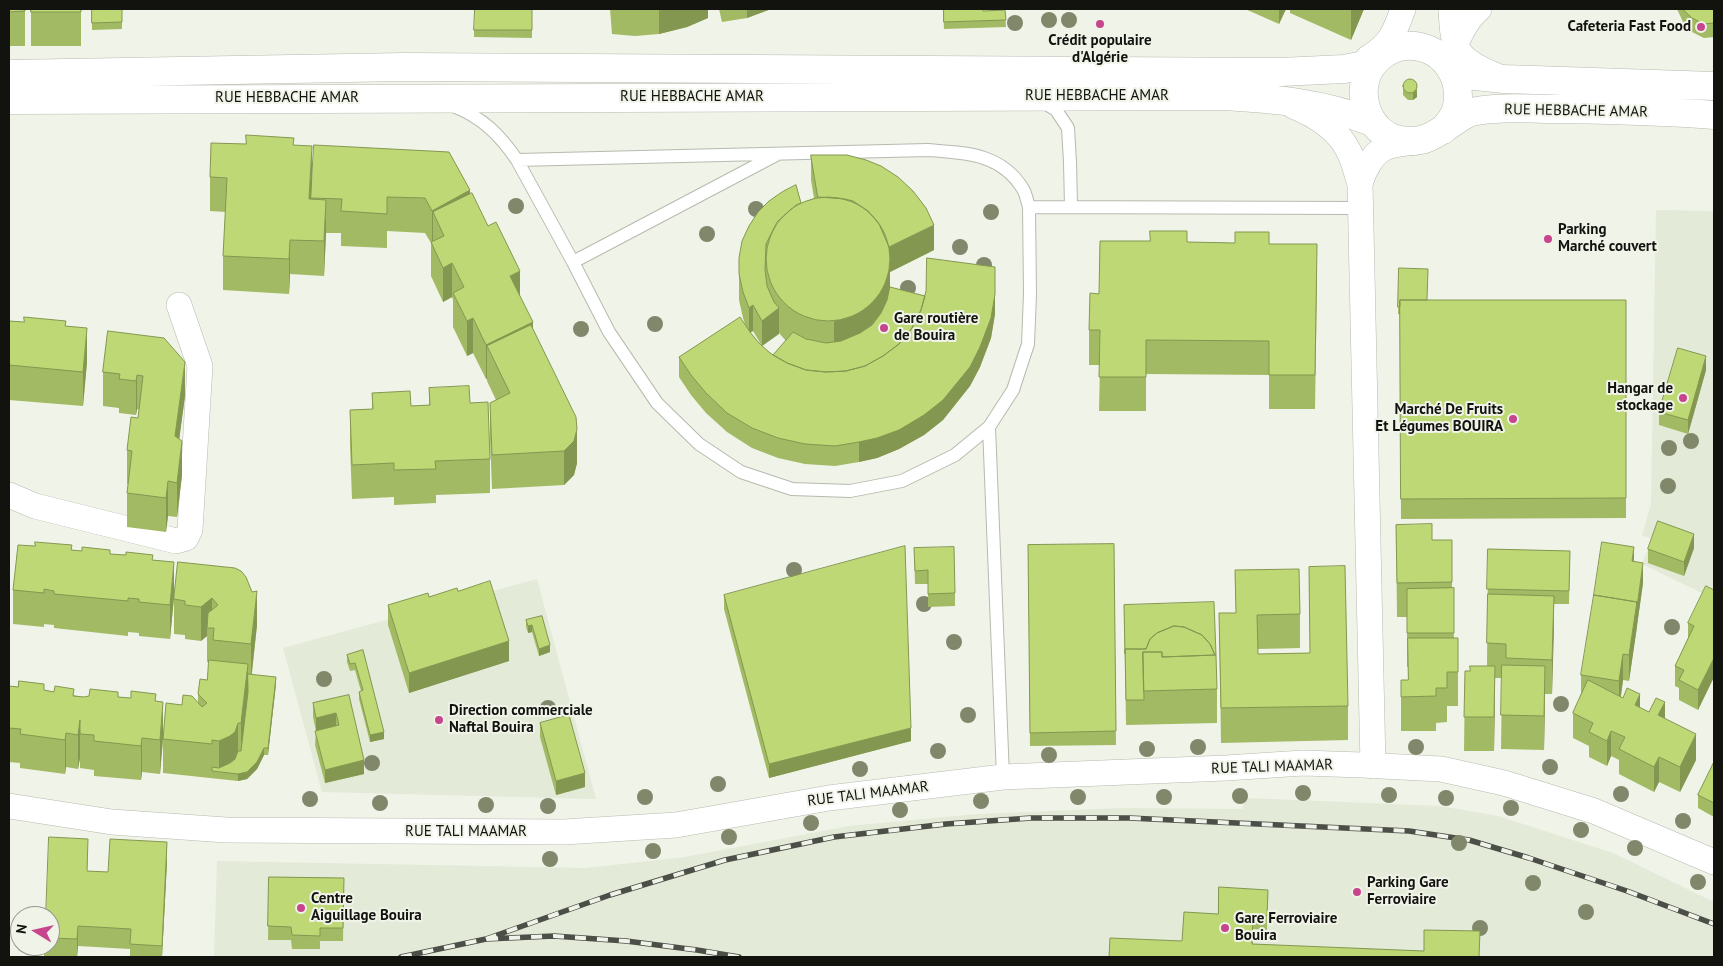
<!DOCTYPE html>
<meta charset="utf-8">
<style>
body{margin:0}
#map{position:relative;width:1723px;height:966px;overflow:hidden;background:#f0f3e8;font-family:"PT Sans",sans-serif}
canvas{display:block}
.frame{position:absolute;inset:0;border:10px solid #12130f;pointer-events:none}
.north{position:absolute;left:10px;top:906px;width:50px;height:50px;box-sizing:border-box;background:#f0f3e8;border:1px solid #979991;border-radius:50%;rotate:279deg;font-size:14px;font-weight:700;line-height:20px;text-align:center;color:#12130f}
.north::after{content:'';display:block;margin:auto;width:18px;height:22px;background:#c7458d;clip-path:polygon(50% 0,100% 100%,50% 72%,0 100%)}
</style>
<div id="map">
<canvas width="1723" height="966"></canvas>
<div class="frame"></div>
<div class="north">N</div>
</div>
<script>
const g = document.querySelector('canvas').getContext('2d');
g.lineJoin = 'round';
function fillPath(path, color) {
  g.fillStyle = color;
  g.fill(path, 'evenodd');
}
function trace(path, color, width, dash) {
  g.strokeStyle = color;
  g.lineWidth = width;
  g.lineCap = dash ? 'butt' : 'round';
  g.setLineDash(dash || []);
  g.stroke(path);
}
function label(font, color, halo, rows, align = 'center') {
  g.font = font + ' "PT Sans",sans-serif';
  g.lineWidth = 4;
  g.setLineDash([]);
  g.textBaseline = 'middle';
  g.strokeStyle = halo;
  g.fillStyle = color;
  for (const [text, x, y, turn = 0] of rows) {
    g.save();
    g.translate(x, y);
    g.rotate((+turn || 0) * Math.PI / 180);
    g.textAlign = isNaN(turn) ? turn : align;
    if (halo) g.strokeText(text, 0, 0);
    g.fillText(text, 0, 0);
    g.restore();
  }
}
fillPath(new Path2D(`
 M1656 210 1714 211V599L1642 564 1652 539 1642 535 1651 504Z
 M537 579 596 799 322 792 283 648Z
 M1247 798 1440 806 1498 816 1613 853 1714 902V957H214L217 861 586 868 685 857 849 826 977 814 1121 808 1242 809Z`), '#e3ead7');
const service = new Path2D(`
 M1043 102 1056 110 1068 128 1070 162 1071 206
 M453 106C482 117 500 135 517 160
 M1029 207 1030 294 1028 344 1013 390 989 427 955 455 902 481 850 491 792 489 741 472 699 444 657 403 609 332 573 262 517 160 928 150C965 153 1001 153 1023 189 1026 194 1027 201 1029 207L1360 208
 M573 262 778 154
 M989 427 1003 777`);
const minor = new Path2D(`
 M1451 9C1453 49 1455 59 1495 75
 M1453 50C1459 36 1467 18 1479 9
 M1368 58C1390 45 1395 32 1403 9
 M1293 106C1315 115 1337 128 1348 150 1354 160 1356 173 1360 184L1373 766
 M1360 184C1364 170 1373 152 1387 147 1396 144 1406 143 1415 142
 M9 495 35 506 176 541 186 538 190 530 200 366 179 305
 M9 806 112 822 226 830 564 832 676 825 829 798 1003 777 1226 768 1303 763 1362 765 1441 769 1504 783 1594 811 1714 862`);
const secondary = new Path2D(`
 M1453 70 1475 76 1504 79 1714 86
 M9 74 404 67 1281 72 1344 69 1374 63
 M9 100 1224 96C1277 99 1322 103 1372 122
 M1443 130C1446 126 1450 122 1452 118 1456 112 1458 103 1458 96 1458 51 1406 28 1375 62 1352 87 1366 134 1400 140 1425 145 1439 132 1458 119 1462 117 1467 113 1471 112 1498 106 1532 109 1559 109 1610 110 1663 111 1714 115`);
trace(service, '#b6baaf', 14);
trace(minor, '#b6baaf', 26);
trace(secondary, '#b6baaf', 29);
trace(service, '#fff', 12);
trace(minor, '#fff', 25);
trace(secondary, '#fff', 28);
const rail = new Path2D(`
 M486 939 610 895 725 860 834 837 946 824 1031 818H1129L1409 831 1469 840 1529 858 1627 891 1714 924
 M401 957 486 939 554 936 626 941 697 950 739 957`);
trace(rail, '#4c4e48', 5.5);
trace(rail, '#f0f3e8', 4, [11]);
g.fillStyle = '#80876b';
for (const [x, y] of [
 [1049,20],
 [1069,20],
 [1015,23],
 [516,206],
 [756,209],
 [991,212],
 [707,234],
 [960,247],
 [984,265],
 [908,288],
 [655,324],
 [581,329],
 [1691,441],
 [1669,448],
 [1668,486],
 [794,570],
 [924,604],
 [1672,627],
 [954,642],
 [324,679],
 [1561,704],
 [548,708],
 [968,715],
 [1198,747],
 [1416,747],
 [1147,749],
 [938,751],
 [1049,755],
 [372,763],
 [1550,767],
 [860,769],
 [718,784],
 [1303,793],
 [1621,794],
 [1389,795],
 [1240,796],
 [645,797],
 [1078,797],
 [1164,797],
 [1446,798],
 [310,799],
 [981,801],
 [380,803],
 [486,805],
 [548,806],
 [1511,808],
 [900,810],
 [1683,821],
 [811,823],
 [1581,830],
 [729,837],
 [1459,843],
 [1635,848],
 [653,851],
 [550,859],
 [1698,882],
 [1533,883],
 [1586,912],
 [1480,928]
]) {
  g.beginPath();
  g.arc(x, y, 8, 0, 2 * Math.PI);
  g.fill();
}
fillPath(new Path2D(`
 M9 9H25V46H9Z
 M31 9H81V46H31Z
 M92 9H122V29L92 30Z
 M532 9V38L474 37V30Z
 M610 9H708V18L687 27 659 34 635 36 612 34Z
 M719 9H771L747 18 722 22Z
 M943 9 983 11 1005 10 1006 27 944 29Z
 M1245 9H1286L1279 24Z
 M1290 9H1364L1351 40 1290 13Z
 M1677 9H1714V37L1704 38 1692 32 1683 22Z
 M1417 83V97L1413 100H1408L1403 95V88Z
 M294 145 312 180 470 194 520 297 533 329 577 463 574 475 564 485 492 489 490 437V403L496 400 487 381V379H486L473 353 467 356 453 327V300L452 297 443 302 431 276V243L425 233 387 231V248L341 246V233H326L324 276 290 274 289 294 223 290V256L226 212 210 211V177Z
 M811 155 934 250 890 272V287L995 314 991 338 980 367 970 386 943 420 924 435 899 449 877 458 859 462 835 466 805 464 778 458 752 448 727 432 706 413 691 395 679 377V357L746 327 743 318 739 300V258L801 203 814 198 811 180ZM753 331 762 346 750 333ZM779 333 786 341 773 355 762 346Z
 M1150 241 1269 244 1317 278 1315 409H1269V375L1146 374V411H1099L1100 365H1089V330L1099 294Z
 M1399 268 1427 300H1626V518L1401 519 1400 314H1398Z
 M9 321 66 326 87 362 83 406 9 400Z
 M108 331 185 396 179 439 182 475 177 517 168 516 166 532 127 527V493L128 484H127V450L138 418 139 410 137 409 136 415 119 413V408L103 406V372Z
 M1706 370 1688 434 1659 425V412Z
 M429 388 470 403 490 459V493L436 495V503L394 505V497L352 499 350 445V410L372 409V393L411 406 429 405Z
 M1396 525 1432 540H1452V588L1454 638H1458V706H1447V722L1436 723V731H1401V680H1408V667H1407V617H1397Z
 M1114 544 1116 745 1030 746 1028 545Z
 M914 548 955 593V606L928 607V584H915Z
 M1694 548 1684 576 1648 563V549Z
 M1488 549 1570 551 1569 604H1554L1552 694H1545L1544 750 1501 749 1502 678H1495L1494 751H1464L1465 671H1470L1487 666Z
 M72 550 110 554 153 561 174 597 170 639 139 636V633L128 632V636L54 628V625L44 624V627L13 624V590Z
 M178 562 257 625 252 674 276 684 268 755H264L257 769 247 779 238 781 163 773V741L160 774 142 772 141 780 94 776V770L80 768V758L78 769 66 767 65 774 20 768V763L9 762V686L44 690 84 697H118L156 701 163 734 182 705 198 703V694L207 680 209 662H207V636L201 641 185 639V635L174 634V599Z
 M1309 567 1348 706V740L1221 743 1219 613H1236L1235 570 1300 614V648L1258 649V654L1310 653Z
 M1643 583 1629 681 1623 680 1621 697 1640 708 1665 719 1696 760 1680 792 1659 782 1654 792 1619 774V760L1611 756 1607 766 1589 757V746L1573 738V713L1581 695V675Z
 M1714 590V677L1698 710 1679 700V688L1675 686V666L1688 638V623Z
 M458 591 509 661 409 693 388 625V605Z
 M724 595 911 741 769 778 724 609Z
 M1124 605 1217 689V723L1126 725Z
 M542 616 550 652 539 656 532 632 528 633 526 627V620Z
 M363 650 384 739 370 742 359 699V692L361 691 355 670 350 671 347 662V655Z
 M349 695 364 774 325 783 315 745 316 731 313 717V703Z
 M540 723 585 787 556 795 540 737Z
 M1714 762V817L1698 808V795Z
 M88 859 87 871 108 872 167 862 162 957H130V949L78 946 77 957H44V946H50V916Z
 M269 877 344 878 343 941H320V949H292L291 940H268Z
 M1268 890 1267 930 1253 929V944L1479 957 1182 941 1218 914Z`), '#a3ba64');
fillPath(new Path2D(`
 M659 9H708V18L687 27 659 34Z
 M747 9H771L747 18Z
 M1279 9H1286L1279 24Z
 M1351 9H1364L1351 40Z
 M1417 90V97L1413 100V93Z
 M312 146V181L309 234V199Z
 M470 190V224L444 236 433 212V244L432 245V211Z
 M326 200V234L324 276V241Z
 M934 225V250L890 272V293L881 327 834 356V322L887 248Z
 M290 240V274L289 294V259Z
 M452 263V297L443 302V268Z
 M995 267V314L991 338 980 367 970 386 943 420 924 435 899 449 877 458 859 462V442Z
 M520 271V305L510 276Z
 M753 305V331L749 333V308Z
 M779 308V334L762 346V321Z
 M473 318V353L467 356V321Z
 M533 322V356L487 346V379H486V345Z
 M87 328V362L83 406V372Z
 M1706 356V370L1688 434V420Z
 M185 362V396L175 471V436Z
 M137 375V409L136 415V381Z
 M577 429V463L574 475 564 485V451Z
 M182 441V475L177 517V483Z
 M168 481V516L166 532V498Z
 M1694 534V548L1684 576V562Z
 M1634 547V567L1632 561Z
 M174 562V597L170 639V605Z
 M1643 563V583L1637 626V607Z
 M257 591V625L251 678V644Z
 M1554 596V630L1552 694V660Z
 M212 598V628H207V636L201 641V607Z
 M1637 602V627L1629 681V655Z
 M532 625V632L528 633V626Z
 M509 641V661L409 693V673Z
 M550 645V652L539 656V649Z
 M1623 654V680L1619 707V681Z
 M1714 658V677L1698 710V690Z
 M248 664V699L241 758V723Z
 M1495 666V700L1494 751V717Z
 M1545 666V701L1544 750V716Z
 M276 677V684L268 755V748Z
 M1640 694V720L1635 705Z
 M163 702V736L160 774V740Z
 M1665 702V728L1658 715Z
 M336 713V727L316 731V718Z
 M80 720V758L78 769V735Z
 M238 723V758L219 772V741Z
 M911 728V741L769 778V764Z
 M1611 731V756L1607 766V741Z
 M384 732V739L370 742V735Z
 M66 733V767L65 774V740Z
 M1696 734V760L1680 792V767Z
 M142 738V772L141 780V746Z
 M264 748V755L257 769 247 779 238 781V774Z
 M1659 757V782L1654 792V767Z
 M364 760V774L325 783V770Z
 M585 773V787L556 795V781Z
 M167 842V862L162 957V946Z
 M78 926V946L77 957V939Z`), '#849751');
const building = new Path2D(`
 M9 9H25V11L9 12Z
 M31 9H81V12H31Z
 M92 9H122V22L92 23Z
 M475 9H532V30H474Z
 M944 9H983V11L1005 10 1006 20 944 22Z
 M1683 9H1714V23L1704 24 1692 18Z
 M1403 86a7 7 0 1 1 14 0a7 7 0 1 1-14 0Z
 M246 135 294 138 293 145 312 146 309 199 326 200 324 241 290 240 289 259 223 256 227 178 210 177 211 143 246 144Z
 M314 145 449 152 470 190 432 211 425 198 387 197V214L341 211 342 199 311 198Z
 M811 155H847L866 160 881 166 898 177 913 191 926 208 934 225 889 247 879 224 868 211 853 201 845 199 818 197Z
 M796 185 801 203 796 205 777 222 766 244 765 270 767 286 774 302 779 308 762 321 753 305 749 308 743 292 739 274V258L742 241 749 226 758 212 769 201 782 192Z
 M472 193 488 226 496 222 520 271 510 276 533 322 486 345 473 318 467 321 453 293 464 287 452 263 443 268 431 242 444 236 433 212Z
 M766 259a62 62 0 1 1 124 0a62 62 0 1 1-124 0Z
 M1150 231H1187V242L1235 243V232H1269V244H1317L1315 375H1269V341L1146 340V377H1099L1100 330H1089L1090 293 1099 294 1100 241H1150Z
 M927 258 995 267V294L991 318 980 347 970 367 943 400 924 415 899 430 877 438 859 442 835 446 805 444 778 438 752 428 727 413 706 393 691 375 679 357 740 317 750 332 759 343 770 353 787 363 806 370 826 372 846 371 865 366 883 356 899 344 912 328 921 310 926 291Z
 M1399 268 1428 269 1427 300H1400V307H1398Z
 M890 287 925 296 921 310 912 328 899 344 883 356 865 366 846 371 826 372 806 370 787 363 773 355 793 332 806 339 826 343 841 341 860 333 872 325 881 313 887 300Z
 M1400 300H1626V498L1401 499Z
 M24 317 66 321 65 326 87 328 83 372 9 365V321L24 322Z
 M531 325 576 417 577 429 574 441 564 451 492 455 490 403 510 393 487 346Z
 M108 331 164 338 185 362 175 436 182 441 177 483 168 481 166 498 127 493 132 451 127 450 131 417 138 418 143 376 137 375 136 381 119 379 120 374 103 372Z
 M1678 348 1706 356 1688 420 1659 412Z
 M469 386 470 403 488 402 490 459 435 461 436 469 394 470V463L352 465 350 410 373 409 372 393 410 391 411 406 430 405 429 388Z
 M1658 521 1694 534 1684 562 1648 549Z
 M1432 524V540H1452V582L1397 583 1396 525Z
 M35 542 72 545 71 550 82 551V547L110 550V554L126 555V552L153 555 152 560 174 562 170 605 139 602V599L128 598V601L54 594V591L44 589V593L13 590 18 545 35 546Z
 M1602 542 1634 547 1632 561 1643 563 1637 607V602L1594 595Z
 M1114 544 1116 731 1030 733 1028 545Z
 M905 546 911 728 769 764 724 595Z
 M954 547 955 593 928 594V570L915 571 914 548Z
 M1488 549 1570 551 1569 591 1487 589Z
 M178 562 235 568 241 571 246 577 252 592 257 591 251 644 213 640 214 628H207L208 613 218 605 212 598 201 607 185 605V601L174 599Z
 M1345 566 1348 706 1221 708 1219 613H1236L1235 570 1299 569 1300 614 1257 615 1258 654 1310 653 1309 567Z
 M490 581 509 641 409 673 388 605 428 593 429 597 457 588 458 591Z
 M1706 586 1714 590V658L1698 690 1679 680 1684 670 1675 666 1694 626 1688 623Z
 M1454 588V633H1407V589Z
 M1488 594 1554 596 1552 660 1506 658V644L1487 643Z
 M1594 595 1637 602 1629 655 1623 654 1619 681 1581 675Z
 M1214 602 1216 655H1215L1210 644 1202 635 1184 627 1174 626 1157 633 1150 639 1146 649H1125V654L1124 605Z
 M542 616 550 645 539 649 532 625 528 626 526 620Z
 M1174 626 1184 627 1202 635 1210 644 1215 655 1162 657V652H1143L1144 700H1126L1125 649H1146L1150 639 1157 633Z
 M1408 638H1458V672H1447V688H1436V696L1401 697V680H1408Z
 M363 650 384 732 370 735 359 692 363 690 355 663 350 664 347 655Z
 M1143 652H1162V657L1216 655 1217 689 1144 691Z
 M209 660 248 664 241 723H238L235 732 230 736 219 741 212 740V744L163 739 166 703 182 705 183 695 192 696 202 707 207 703 198 694 200 679 207 680Z
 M1502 665 1545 666 1544 716 1501 715Z
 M1470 666H1495L1494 717H1464L1465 671H1470Z
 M248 674 276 677 268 748H264L257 762 247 772 238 774 212 771V767L219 768 230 763 235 759 238 751H241L248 692Z
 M1588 680 1623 698 1627 688 1640 694 1635 705 1649 712 1656 698 1665 702 1658 715 1696 734 1680 767 1659 757 1654 767 1619 749 1625 737 1611 731 1607 741 1589 732 1593 723 1573 713Z
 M19 681 44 684V690L54 692 55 686 74 689 73 696 84 697 89 696 90 689 118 692V697L131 698V691L156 694 155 701 163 702 160 740 142 738 141 746 94 741V735L80 734V720L78 735 66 733 65 740 20 734 21 729 9 728V686L18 687Z
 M349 695 364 760 325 770 315 731 339 725 336 713 316 718 313 703Z
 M569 715 585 773 556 781 540 723Z
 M1714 762V803L1698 795Z
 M49 837 88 839 87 871 108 872 110 839 167 842 162 946 130 944 131 929 78 926 77 939 50 938V916H46Z
 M269 877 344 878 343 928H320V936L292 935 291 927 268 926Z
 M1219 887 1268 890 1267 916H1253L1252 944 1424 951V930L1480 931 1479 957H1109L1110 938 1182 941 1184 912 1218 914Z`);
fillPath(building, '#bdd874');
trace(building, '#849751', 1);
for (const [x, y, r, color] of [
 [1100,24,5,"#c7458d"],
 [1701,27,5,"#c7458d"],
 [1548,239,5,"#c7458d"],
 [884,328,5,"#c7458d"],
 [1683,398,5,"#c7458d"],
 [1513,419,5,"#c7458d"],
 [439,720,5,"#c7458d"],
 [1357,892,5,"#c7458d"],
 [301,908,5,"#c7458d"],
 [1225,928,5,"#c7458d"]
]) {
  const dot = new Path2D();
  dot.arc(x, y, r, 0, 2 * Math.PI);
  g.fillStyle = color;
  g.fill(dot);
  trace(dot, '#f0f3e8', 2);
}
label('bold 15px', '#12130f', '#f0f3e8', [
 ["Cafeteria Fast Food",1691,27,"right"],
 ["Crédit populaire",1100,41,"center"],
 ["d'Algérie",1100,58,"center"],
 ["Parking",1558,230],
 ["Marché couvert",1558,247],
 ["Gare routière",894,319],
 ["de Bouira",894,336],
 ["Hangar de",1673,389,"right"],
 ["stockage",1673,406,"right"],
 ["Marché De Fruits",1503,410,"right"],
 ["Et Légumes BOUIRA",1503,427,"right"],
 ["Direction commerciale",449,711],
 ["Naftal Bouira",449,728],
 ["Parking Gare",1367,883],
 ["Ferroviaire",1367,900],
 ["Centre",311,899],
 ["Aiguillage Bouira",311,916],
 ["Gare Ferroviaire",1235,919],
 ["Bouira",1235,936]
], 'left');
label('15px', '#12130f', '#f0f3e8', [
 ["RUE HEBBACHE AMAR",1097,96],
 ["RUE HEBBACHE AMAR",692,97],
 ["RUE HEBBACHE AMAR",287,98],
 ["RUE HEBBACHE AMAR",1576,111,1],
 ["RUE TALI MAAMAR",1272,767,-2],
 ["RUE TALI MAAMAR",868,794,-7],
 ["RUE TALI MAAMAR",466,832]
]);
</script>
